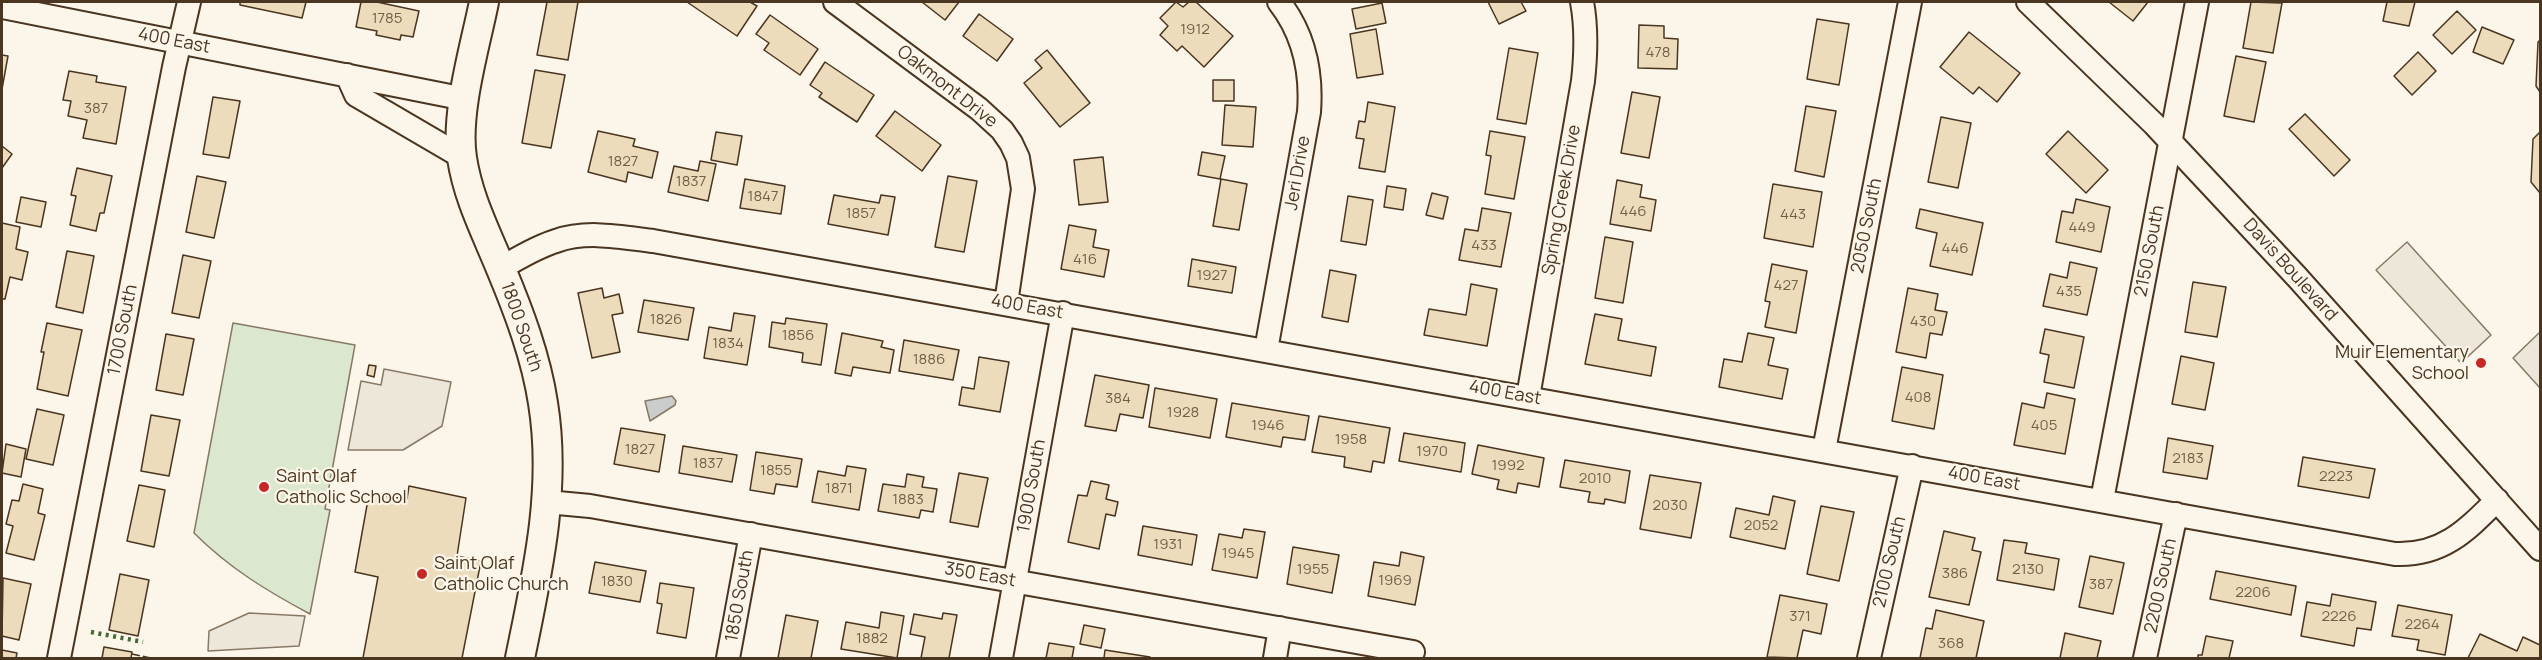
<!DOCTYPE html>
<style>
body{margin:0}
#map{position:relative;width:2542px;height:660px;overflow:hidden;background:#fbf6e9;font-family:Manrope,sans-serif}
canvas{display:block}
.frame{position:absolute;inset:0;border:3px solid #4a3520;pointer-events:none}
</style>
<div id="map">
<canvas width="2542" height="660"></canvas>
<div class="frame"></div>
</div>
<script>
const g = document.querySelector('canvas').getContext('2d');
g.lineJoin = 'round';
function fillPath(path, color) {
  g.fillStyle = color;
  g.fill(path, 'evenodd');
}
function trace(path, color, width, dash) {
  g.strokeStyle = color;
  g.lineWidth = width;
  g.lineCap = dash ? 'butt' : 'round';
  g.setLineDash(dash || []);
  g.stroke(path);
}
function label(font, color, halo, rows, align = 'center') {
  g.font = font + ' Manrope,sans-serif';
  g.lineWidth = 4.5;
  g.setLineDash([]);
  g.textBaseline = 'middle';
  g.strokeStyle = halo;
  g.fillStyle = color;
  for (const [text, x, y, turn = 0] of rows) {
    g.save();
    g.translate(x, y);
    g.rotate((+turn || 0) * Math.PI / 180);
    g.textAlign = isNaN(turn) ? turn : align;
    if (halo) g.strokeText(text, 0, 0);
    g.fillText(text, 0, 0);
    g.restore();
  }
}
const green = new Path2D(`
 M233 323 355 345 325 509 330 510 310 614C267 591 229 568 194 533Z`);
fillPath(green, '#dce7d0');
trace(green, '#887966', 1.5);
const parking = new Path2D(`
 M2407 242 2491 335 2461 363 2376 270Z
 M2540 332V388L2513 358Z
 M384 369 451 382 442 426 403 450H348L361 381 381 385Z
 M249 613 305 616 299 646 208 651 209 631Z`);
fillPath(parking, '#ede7d9');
trace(parking, '#887966', 1.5);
const water = new Path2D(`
 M672 396 676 401 675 405 650 421 645 401Z`);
fillPath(water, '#c9cecd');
trace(water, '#887966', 1.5);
const building = new Path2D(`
 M240 2H306L302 18 240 5Z
 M361 2H377L419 11 413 37 401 35 400 40 376 35 377 31 356 27Z
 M547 2H578L568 60 537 55Z
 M687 2H750L757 6 737 36Z
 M922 2H959L945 20Z
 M1176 2 1183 7 1189 2H1196L1233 36 1204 67 1182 46 1177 51 1160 35 1168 26 1160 18Z
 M1488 2H1521L1526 11 1499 24Z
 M2109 2H2148L2133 21Z
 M2251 2 2282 3 2273 53 2243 48Z
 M2387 2H2415L2409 26 2383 21Z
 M1382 3 1386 23 1356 29 1352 9Z
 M2457 11 2476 30 2452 54 2433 35Z
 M979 14 1013 39 997 61 963 36Z
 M770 15 818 49 800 75 764 50 769 43 756 34Z
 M1817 19 1849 24 1839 85 1807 79Z
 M1639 25 1664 26V38L1678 39 1677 69 1638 68Z
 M2482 27 2514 40 2503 64 2473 52Z
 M1376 29 1383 74 1357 78 1350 34Z
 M1969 32 2020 73 1997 102 1979 87 1973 94 1940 67Z
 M2540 40V92L2536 86 2538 42Z
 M1509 48 1538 53 1526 124 1497 119Z
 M1047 50 1090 103 1060 127 1024 83 1042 68 1035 60Z
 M2418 52 2436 71 2412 95 2394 76Z
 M2 55 8 56 2 89Z
 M2236 56 2266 62 2254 122 2224 116Z
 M825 62 874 95 857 122 819 97 822 93 810 85Z
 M535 70 565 75 551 148 522 143Z
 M69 71 97 76 96 82 126 87 116 144 83 138 87 120 68 116 71 101 63 100Z
 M1213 80H1234V101H1213Z
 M1632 92 1660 97 1649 158 1621 153Z
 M213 97 240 101 229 158 203 154Z
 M1368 102 1395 107 1385 172 1359 168 1364 139 1356 138 1359 121 1365 122Z
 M1225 105 1256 107 1253 147 1222 145Z
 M1806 106 1836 111 1824 177 1795 171Z
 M895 111 941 145 922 171 876 136Z
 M2305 114 2350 160 2334 176 2289 129Z
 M1941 117 1971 123 1958 188 1928 182Z
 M598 131 635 139 633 146 658 152 652 178 628 172 626 182 588 172Z
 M1490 131 1525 137 1514 199 1485 194 1491 156 1486 155Z
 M2068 131 2108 170 2086 193 2046 154Z
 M716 132 742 136 737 165 711 160Z
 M2540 132V193L2531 182 2533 139Z
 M2 146 12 154 2 168Z
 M1202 152 1225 156 1220 179 1198 175Z
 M1103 157 1108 202 1079 205 1074 160Z
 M700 161 716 164 708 201 668 192 674 166 698 171Z
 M77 168 112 176 104 213H100L96 231 70 225 76 196 71 195Z
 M197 176 226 182 214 238 186 232Z
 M948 176 977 181 964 252 935 247Z
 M745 179 785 186 781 214 740 208Z
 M1221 179 1247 184 1239 230 1213 226Z
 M1617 180 1642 185 1640 197 1656 200 1651 231 1610 224Z
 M1773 184 1822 192 1813 247 1764 238Z
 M1387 186 1406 189 1403 210 1384 207Z
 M1432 193 1448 197 1443 219 1426 215Z
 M834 195 879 203 881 195 895 197 888 235 828 224Z
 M1348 196 1373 200 1366 245 1341 241Z
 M21 197 46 202 41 227 16 222Z
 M2076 199 2110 207 2101 252 2056 242 2062 211 2073 213Z
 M1482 208 1511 213 1501 267 1459 260 1465 229 1478 231Z
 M1920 209 1983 223 1972 275 1930 266 1937 233 1916 228Z
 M2 223 20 227 16 249 28 252 22 280 10 277 5 299H2Z
 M1069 225 1096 230 1093 247 1109 250 1104 277 1061 269Z
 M1605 237 1633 242 1623 303 1595 298Z
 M67 251 94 256 83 313 56 307Z
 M183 255 211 261 199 318 172 313Z
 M1192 259 1236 267 1232 293 1188 286Z
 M2070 262 2097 268 2087 315 2043 306 2050 274 2067 278Z
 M1772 264 1807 271 1796 333 1765 327 1770 302 1765 301Z
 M1330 270 1356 275 1348 322 1322 317Z
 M2193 282 2226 287 2217 337 2185 332Z
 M1471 284 1497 289 1487 346 1424 335 1429 309 1466 315Z
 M602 288 604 298 619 294 623 313 612 315 620 352 592 358 578 293Z
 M1908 288 1938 294 1935 310 1947 312 1942 335 1930 333 1926 358 1896 352Z
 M644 300 694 308 688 340 638 332Z
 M734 313 755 316 747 365 704 358 709 327 731 331Z
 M1595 314 1622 319 1618 340 1656 347 1651 376 1585 364Z
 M786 318 827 324 821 365 802 362 803 353 769 347 772 322 785 324Z
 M47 323 82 330 68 396 37 389 44 352H41Z
 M2045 329 2084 337 2074 388 2044 382 2049 355 2040 353Z
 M842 333 883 341 881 347 894 350 890 373 853 367 851 376 835 373Z
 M1748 333 1774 338 1768 365 1788 369 1782 399 1719 387 1724 359 1742 362Z
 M166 334 194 339 183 395 156 390Z
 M904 340 959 350 953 380 899 371Z
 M2181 356 2214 363 2205 410 2172 404Z
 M979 357 1009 362 1000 412 959 405 962 387 974 389Z
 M369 365 376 366 374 377 367 375Z
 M1902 367 1943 375 1934 429 1892 421Z
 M1095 375 1149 385 1143 418 1120 414 1116 431 1085 426Z
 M1155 388 1217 399 1210 438 1149 427Z
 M2047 393 2075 399 2065 454 2014 445 2022 403 2044 408Z
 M1232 403 1309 416 1305 440 1283 437 1281 447 1226 437Z
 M37 409 64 415 53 465 26 459Z
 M151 415 180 420 169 476 141 471Z
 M1319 416 1390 428 1384 463 1373 461 1371 472 1344 467 1345 457 1312 452Z
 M621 428 665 435 659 472 614 464Z
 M1404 433 1465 443 1461 472 1399 461Z
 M2168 438 2213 446 2207 479 2163 472Z
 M6 444 26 449 21 477 2 473Z
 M1478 445 1544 458 1539 487 1518 483 1516 493 1497 489 1499 480 1472 474Z
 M683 446 737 455 732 482 679 473Z
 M756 452 802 459 797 487 776 484 774 494 750 490Z
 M2303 457 2375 469 2369 498 2298 486Z
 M1565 460 1630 471 1625 503 1605 499 1604 504 1588 502 1590 492 1560 487Z
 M847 466 866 469 859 510 812 502 818 471 845 476Z
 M959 473 988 478 978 527 950 522Z
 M907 474 924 477 922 487 937 489 933 512 921 510 919 518 878 511 883 484 905 487Z
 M1650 475 1701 483 1691 538 1640 529Z
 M1091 481 1109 485 1106 499 1118 502 1115 516 1106 514 1099 549 1068 542 1078 495 1087 496Z
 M23 484 43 489 38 513 45 515 34 560 6 553 13 526 6 524 12 500 19 501Z
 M139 485 165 490 154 547 127 541Z
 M409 486 466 498 457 556 481 561 462 658H363L378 577 355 572 369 494 407 499Z
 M1773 496 1795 501 1785 549 1730 537 1736 508 1769 515Z
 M1821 506 1854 512 1839 581 1807 574Z
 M1143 526 1197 535 1192 565 1138 555Z
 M1244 529 1265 532 1257 578 1212 570 1219 534 1242 538Z
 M1944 531 1975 538 1972 550 1981 552 1969 605 1929 597Z
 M2004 540 2027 543 2025 553 2059 559 2054 590 1997 580Z
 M1293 547 1339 555 1332 593 1287 584Z
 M1401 552 1424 557 1415 605 1368 596 1374 562 1399 566Z
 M2090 556 2124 563 2113 614 2079 607Z
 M595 562 646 571 640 602 589 593Z
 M2216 571 2296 586 2291 615 2210 599Z
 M120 574 149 580 138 636 109 630Z
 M3 578 31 584 19 640 2 636Z
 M660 583 694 588 686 638 657 633 662 604 657 603Z
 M2332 594 2376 602 2371 630 2357 628 2354 646 2301 636 2307 602 2330 606Z
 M1780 595 1827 604 1821 634 1803 630 1797 658 1767 657Z
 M2398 605 2452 615 2445 655 2417 650 2419 640 2392 636Z
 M1936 610 1984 621 1976 658H1920L1926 628 1932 629Z
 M881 612 904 616 897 658 841 649 846 622 879 628Z
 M943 613 957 615 949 658H921L925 637 910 634 914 614 942 619Z
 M786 615 818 621 811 658H778Z
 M1084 625 1105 629 1101 648 1080 644Z
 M2065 633 2101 641 2097 658H2060Z
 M2480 634 2517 651 2523 637 2540 645V658H2468Z
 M2206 636 2233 641 2229 658H2198V655H2202Z
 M1049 643 1074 647 1072 658H1046Z
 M104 647 132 652 131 658H102Z
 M2 650 17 653 16 658H2Z
 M1105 650 1150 657V658H1104Z`);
fillPath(building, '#ecdcbc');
trace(building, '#4a3520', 1.5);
const minor = new Path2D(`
 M835 2 979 109 1002 130 1011 143 1018 158 1023 189 1006 303
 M2028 2 2154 124 2297 277 2540 549
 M2 7 465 99
 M347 75 356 95 462 157
 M501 268C519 258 536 247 556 241 586 230 621 237 653 241L2395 554C2442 556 2466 531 2497 500
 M1266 350 1309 112C1312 72 1304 34 1279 2
 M1528 397 1583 81C1586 54 1587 29 1582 2
 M1824 450 1910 2
 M2102 500 2197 2
 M547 502 590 506 1413 652
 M59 658 174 67 189 2
 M728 658 751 534
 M1001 658 1063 313
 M1275 658 1280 628
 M1869 658 1912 466
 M2145 658 2176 514`);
const major = new Path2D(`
 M484 2C475 47 455 113 462 158 468 198 486 232 501 269 519 312 536 357 543 403 557 489 537 575 520 658`);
trace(minor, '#4a3520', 26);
trace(major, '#4a3520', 32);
trace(minor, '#fbf6e9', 22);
trace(major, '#fbf6e9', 28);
trace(new Path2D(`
 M91 632 143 642`), '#436837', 4.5, [3, 4.5]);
trace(new Path2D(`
 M132 654 151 658`), '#4a3520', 1.5, [8, 3]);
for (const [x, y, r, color] of [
 [2481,363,6,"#c62828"],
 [264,487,6,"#c62828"],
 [422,574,6,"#c62828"]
]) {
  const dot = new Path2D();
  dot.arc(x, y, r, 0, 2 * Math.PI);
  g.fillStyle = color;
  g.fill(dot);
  trace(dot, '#fbf6e9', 2);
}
label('15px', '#725f47', null, [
 ["1785",387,19],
 ["1912",1195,30],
 ["478",1658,53],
 ["387",96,109],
 ["1827",623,162],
 ["1837",691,182],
 ["1847",763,197],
 ["446",1633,212],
 ["1857",861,214],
 ["443",1793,215],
 ["449",2082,228],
 ["433",1484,246],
 ["446",1955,249],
 ["416",1085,260],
 ["1927",1212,276],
 ["427",1786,286],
 ["435",2069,292],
 ["1826",666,320],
 ["430",1923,322],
 ["1856",798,336],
 ["1834",728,344],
 ["1886",929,360],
 ["408",1918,398],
 ["384",1118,399],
 ["1928",1183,413],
 ["1946",1268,426],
 ["405",2044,426],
 ["1958",1351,440],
 ["1827",640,450],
 ["1970",1432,452],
 ["2183",2188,459],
 ["1837",708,464],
 ["1992",1508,466],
 ["1855",776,471],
 ["2223",2336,477],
 ["2010",1595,479],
 ["1871",839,489],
 ["1883",908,500],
 ["2030",1670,506],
 ["2052",1761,526],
 ["1931",1168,545],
 ["1945",1238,554],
 ["1955",1313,570],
 ["2130",2028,570],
 ["386",1955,574],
 ["1969",1395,581],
 ["1830",617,582],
 ["387",2101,585],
 ["2206",2253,593],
 ["371",1800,617],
 ["2226",2339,617],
 ["2264",2422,625],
 ["1882",872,639],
 ["368",1951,644]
]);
label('18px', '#4a3520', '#fbf6e9', [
 ["400 East",174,41,11],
 ["Oakmont Drive",947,87,38],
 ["Jeri Drive",1298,173,-80],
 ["Spring Creek Drive",1562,200,-80],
 ["2050 South",1867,226,-79],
 ["2150 South",2150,251,-79],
 ["Davis Boulevard",2290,270,48],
 ["400 East",1027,307,10],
 ["1800 South",521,327,71],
 ["1700 South",123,330,-79],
 ["400 East",1505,393,10],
 ["400 East",1984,479,10],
 ["1900 South",1032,486,-80],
 ["2100 South",1890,562,-77],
 ["350 East",980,575,10],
 ["2200 South",2161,586,-78],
 ["1850 South",740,596,-80]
]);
label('18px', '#4a3520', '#fbf6e9', [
 ["Muir Elementary",2469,353,"right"],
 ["School",2469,374,"right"],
 ["Saint Olaf",276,477],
 ["Catholic School",276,498],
 ["Saint Olaf",434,564],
 ["Catholic Church",434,585]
], 'left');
</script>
